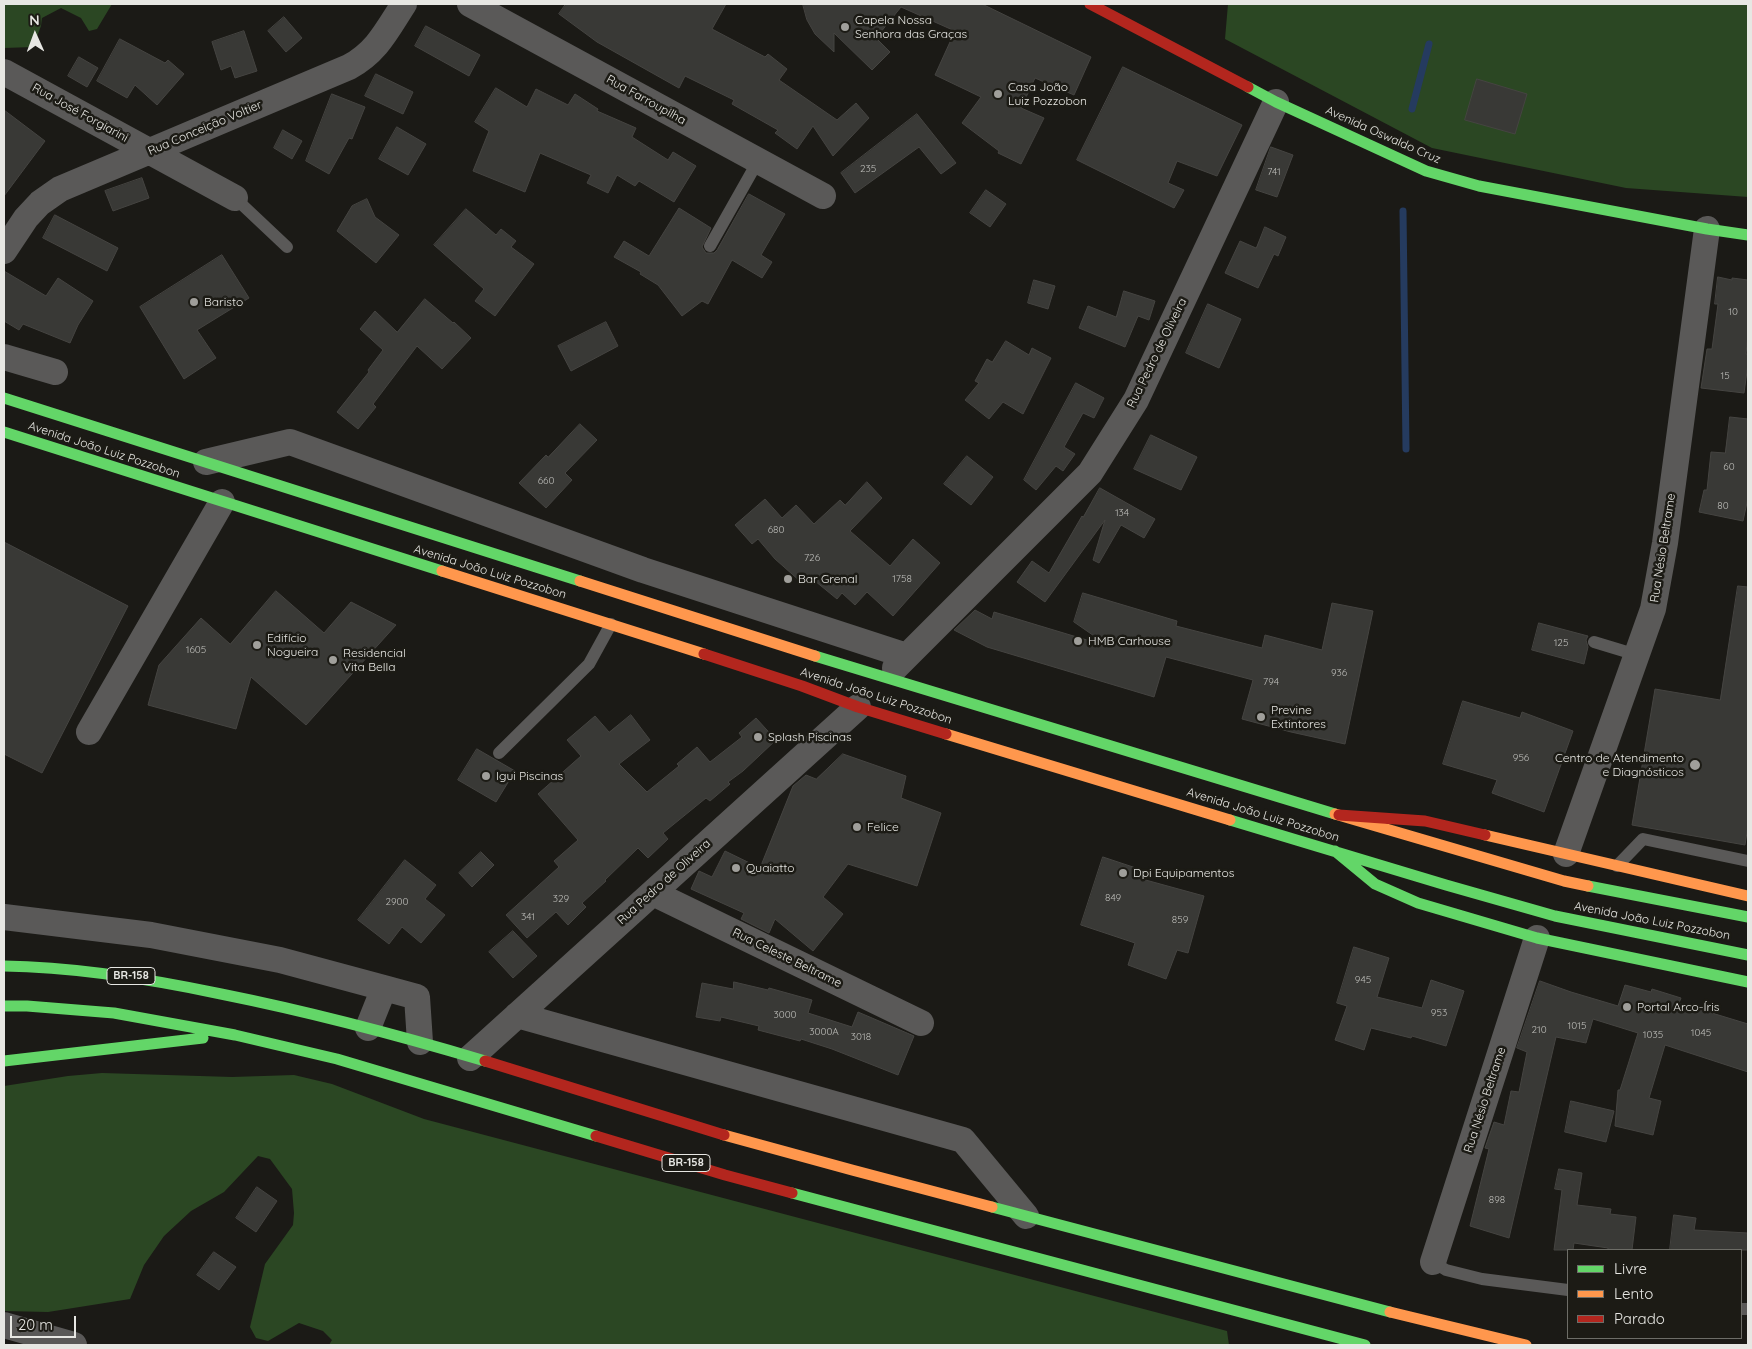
<!DOCTYPE html>
<meta charset="utf-8">
<style>
body{margin:0}
#map{position:relative;width:1752px;height:1349px;overflow:hidden;background:#1b1a16;font-family:Quicksand,sans-serif}
canvas{display:block}
.frame{position:absolute;inset:0;border:5px solid #e7e7e3;pointer-events:none}
.legend{position:absolute;left:1567px;top:1249px;width:175px;height:90px;box-sizing:border-box;background:#1c1b15;border:1px solid #6d6d67;margin:0;padding:6px 9px;list-style:none;font-size:15px;color:#e7e7e3}
.legend li{display:flex;align-items:center;gap:10px;height:25px}
.legend b{width:25px;border:1px solid #6d6d67}
.north{position:absolute;left:10px;top:10px;width:50px;height:50px;-webkit-text-stroke:4px #1c1b15;paint-order:stroke;rotate:358deg;font-size:14px;font-weight:700;line-height:20px;text-align:center;color:#e7e7e3}
.north::after{content:'';display:block;margin:auto;width:18px;height:22px;background:#e7e7e3;clip-path:polygon(50% 0,100% 100%,50% 72%,0 100%)}
.scale{position:absolute;left:10px;top:1316px;width:66px;height:22px;box-sizing:border-box;border:2px solid #e7e7e3;border-top:0;padding-left:6px;font-size:15px;line-height:18px;white-space:nowrap;color:#e7e7e3;-webkit-text-stroke:4px #1c1b15;paint-order:stroke}
</style>
<div id="map">
<canvas width="1752" height="1349"></canvas>
<div class="frame"></div>
<ul class="legend">
<li><b style="height:6px;background:#63d668"></b>Livre</li>
<li><b style="height:6px;background:#ff974d"></b>Lento</li>
<li><b style="height:6px;background:#b3261e"></b>Parado</li>
</ul>
<div class="north">N</div>
<div class="scale">20 m</div>
</div>
<script>
const g = document.querySelector('canvas').getContext('2d');
g.lineJoin = 'round';
function fillPath(path, color) {
  g.fillStyle = color;
  g.fill(path, 'evenodd');
}
function trace(path, color, width, dash) {
  g.strokeStyle = color;
  g.lineWidth = width;
  g.lineCap = dash ? 'butt' : 'round';
  g.setLineDash(dash || []);
  g.stroke(path);
}
function label(font, color, halo, rows, align = 'center') {
  g.font = font + ' Quicksand,sans-serif';
  g.lineWidth = 5;
  g.setLineDash([]);
  g.textBaseline = 'middle';
  g.strokeStyle = halo;
  g.fillStyle = color;
  for (const [text, x, y, turn = 0] of rows) {
    g.save();
    g.translate(x, y);
    g.rotate((+turn || 0) * Math.PI / 180);
    g.textAlign = isNaN(turn) ? turn : align;
    if (halo) g.strokeText(text, 0, 0);
    g.fillText(text, 0, 0);
    g.restore();
  }
}
fillPath(new Path2D(`
 M4 4H112L97 29 89 31 81 18 61 8 42 18 41 26 33 47 4 48Z
 M1228 4H1748V197L1626 188 1432 148 1225 39Z
 M102 1073 232 1077 294 1075 332 1084 424 1119 1227 1331 1229 1345H329L332 1340 323 1331 299 1323 268 1341 256 1338 250 1327 265 1264 293 1225 294 1213 292 1189 270 1159 258 1156 224 1192 191 1211 164 1236 144 1265 130 1299 48 1312 4 1311V1086L68 1076Z`), '#2b4723');
trace(new Path2D(`
 M1412 109 1429 44
 M1403 211 1406 449`), '#253b5f', 7);
const building = new Path2D(`
 M566 4H726L712 29 765 57 768 54 787 69 779 80 837 120 856 103 869 118 833 156 813 126 797 149 775 133 778 130 732 104 734 100 685 76 679 88 597 42 559 14Z
 M803 4H982L1091 57 1074 95 1035 78 1021 108 1044 118 1021 164 998 153 999 151 962 123 981 97 935 75 955 31 901 7 876 38 890 52 872 70 834 33V52L815 34 807 20Z
 M284 17 302 38 286 52 268 31Z
 M426 26 480 55 469 76 415 46Z
 M244 31 257 71 235 78 231 66 221 70 212 42Z
 M120 39 165 63 168 60 184 74 157 105 135 85 127 98 97 81Z
 M79 57 98 68 87 87 68 76Z
 M1123 67 1242 125 1217 176 1177 161 1168 183 1184 190 1174 208 1077 160Z
 M376 74 413 92 403 114 365 96Z
 M1477 79 1527 94 1515 134 1465 120Z
 M496 88 527 107 536 89 568 105 575 94 598 109 597 111 636 128 632 137 668 160 673 152 696 166 674 202 639 181 635 186 617 175 608 193 587 183 591 175 540 153 525 192 473 171 489 131 475 122Z
 M332 94 365 107 352 139 349 138 329 174 306 161Z
 M4 110 45 141 4 196Z
 M917 114 956 163 941 174 919 147 855 193 841 173Z
 M397 127 426 144 408 175 379 159Z
 M283 130 302 141 292 159 274 148Z
 M1271 147 1293 155 1277 197 1256 190Z
 M142 178 149 198 113 211 105 191Z
 M986 190 1006 204 990 227 970 213Z
 M749 194 785 214 761 255 772 262 762 278 732 260 708 304 702 301 682 316 658 285 640 274 641 272 614 257 624 241 649 256 679 208 711 228 702 247 706 253H714L717 250Z
 M367 199 375 217 399 235 376 263 337 231 352 206Z
 M466 209 496 235 501 229 516 241 511 247 534 264 495 316 475 301 484 289 434 245Z
 M55 215 118 248 107 271 43 238Z
 M1265 227 1286 237 1278 256 1274 254 1258 288 1225 273 1240 241 1256 248Z
 M222 255 249 298 197 330 216 358 184 379 140 307Z
 M4 271 46 296 58 278 93 301 78 325 70 343 23 324 19 330 4 321Z
 M1718 277 1732 280V278L1748 280V334L1746 354H1748V364L1744 393 1701 388 1707 349H1712L1718 304H1715Z
 M1034 280 1055 286 1048 309 1028 303Z
 M1124 291 1155 301 1149 320 1138 316 1125 347 1079 328 1088 306 1116 317Z
 M425 299 453 323 454 322 471 338 442 369 417 346 373 404 376 407 358 429 337 412 369 372 368 370 383 350 360 329 375 311 397 332Z
 M1208 304 1241 319 1219 368 1186 353Z
 M606 322 618 346 571 371 558 346Z
 M1006 341 1029 355 1032 348 1051 358 1023 414 1003 402 989 419 965 400 979 383 975 381 987 359 992 362Z
 M1076 383 1104 398 1094 418 1083 413 1064 447 1075 454 1063 471 1056 466 1036 490 1024 480Z
 M1730 417 1748 419V498L1743 521 1699 512 1704 490H1707L1711 452 1725 453Z
 M580 424 597 440 565 473 572 480 546 508 519 483 546 455 548 457Z
 M1151 435 1197 457 1181 490 1134 469Z
 M967 456 993 477 971 505 944 484Z
 M867 482 882 498 850 531 890 566 913 539 940 563 893 616 867 592 855 605 842 593 837 599 815 581 811 585 804 578 801 582 775 559 758 539 752 544 735 525 765 499 782 518 796 505 814 524 840 500 845 505Z
 M1100 488 1155 519 1144 538 1121 525 1099 563 1093 560 1105 520 1045 602 1017 582 1032 561 1049 573 1082 516 1083 517Z
 M4 542 128 606 42 773 4 754Z
 M1738 586 1748 587V826L1745 845 1632 825 1655 689 1720 700Z
 M276 591 324 633 351 602 396 625 306 725 251 677 236 729 148 705 159 665 201 618 230 644Z
 M1083 593 1177 621 1176 626 1262 648 1265 635 1322 650 1332 603 1373 611 1345 744 1291 732 1242 719 1253 680 1166 657 1154 697 987 647 954 630 975 610 992 619 994 612 1110 647 1074 622Z
 M1539 623 1588 636 1586 640 1588 647 1584 664 1532 650Z
 M1463 701 1520 718 1522 712 1573 731 1544 812 1492 793 1497 780 1443 764Z
 M631 715 650 740 619 764 647 792 679 766 677 764 697 747 710 762 742 737 739 733 756 718 776 740 743 771 728 782 730 784 710 801 706 798 663 833 668 839 648 858 638 848 605 880 606 881 582 903 586 907 568 925 556 912 527 938 506 915 559 867 554 861 578 840 538 794 581 756 567 740 595 716 609 732Z
 M477 749 515 771 496 802 458 780Z
 M843 754 906 776 901 798 941 813 917 886 848 864 823 897 843 914 813 951 775 919 769 933 741 919 744 913 691 889 699 871 712 877 725 851 760 868 793 786 806 775 816 779Z
 M481 852 494 865 472 887 459 873Z
 M1103 857 1145 871 1142 879 1204 896 1188 953 1177 950 1166 979 1128 965 1135 943 1081 925Z
 M405 860 436 885 425 899 445 915 421 943 402 927 389 944 358 920Z
 M513 931 537 956 513 978 489 952Z
 M1354 947 1389 958 1377 997 1422 1008 1431 980 1464 991 1446 1046 1412 1036 1411 1038 1371 1028 1364 1050 1335 1040 1347 1006 1337 1003Z
 M1540 981 1571 992 1618 1006 1625 985 1651 992 1652 989 1681 998 1679 1003 1748 1024V1072L1665 1045 1649 1098 1661 1101 1653 1135 1615 1126 1618 1090H1620L1638 1033 1593 1019 1586 1043 1556 1037 1509 1238 1470 1226 1489 1149 1485 1148 1494 1122 1504 1125 1511 1091 1519 1092 1527 1052 1517 1048Z
 M734 982 768 990 769 988 812 1000 808 1013 852 1027 858 1012 914 1036 898 1075 832 1049 801 1039 800 1041 758 1030 759 1026 721 1017 720 1021 696 1017 702 983 733 989Z
 M1571 1101 1614 1111 1606 1142 1565 1132Z
 M1559 1169 1582 1173 1577 1205 1611 1209 1610 1214 1636 1217 1632 1250H1608V1248L1574 1243 1573 1250H1554L1562 1190 1555 1189Z
 M257 1187 277 1201 256 1232 236 1218Z
 M1674 1215 1696 1218 1694 1230 1748 1233V1250H1670Z
 M214 1252 236 1267 219 1290 197 1275Z`);
fillPath(building, '#393936');
trace(building, '#454441', 1);
trace(new Path2D(`
 M235 198 287 247
 M710 246 758 161
 M1594 642 1637 655
 M499 753 589 664 611 624
 M1617 866 1643 839 1748 861
 M1433 1262 1446 1270 1482 1279 1568 1290
 M1741 1309H1748`), '#5a5958', 12);
trace(new Path2D(`
 M470 4 823 196
 M4 72 235 198
 M4 251 26 218 40 203 60 189 349 67C377 52 387 30 404 4
 M4 357 55 372
 M206 462 290 442 643 570 907 656
 M895 668 1090 473 1136 400 1276 102
 M89 732 222 502
 M1566 854 1653 609 1665 543 1707 229
 M653 893 921 1023
 M4 917 151 935 280 960 384 988
 M517 1015 963 1140 1026 1216
 M368 1028 384 988 417 997 420 1042
 M470 1058 858 707
 M1433 1262 1537 938
 M4 1325 74 1345`), '#5a5958', 26);
trace(new Path2D(`
 M1248 87 1276 102 1426 171 1479 186 1707 229 1748 235
 M4 398 580 581
 M4 432 442 571
 M815 656 1335 814
 M1230 820 1446 885 1555 916 1748 955
 M1335 851 1375 884 1418 903 1537 938 1748 982
 M1588 886 1748 917
 M4 966C77 967 150 979 221 994 311 1012 398 1035 485 1061
 M4 1006H27L114 1013 235 1035 337 1059 596 1136
 M4 1061 203 1038
 M792 1193 1365 1345
 M992 1207 1390 1312`), '#63d668', 11);
trace(new Path2D(`
 M442 571 704 654
 M580 581 815 656
 M946 734 1230 820
 M1335 814 1564 881 1588 886
 M1485 835 1748 896
 M724 1135 852 1170 992 1207
 M1390 1312 1526 1345`), '#ff974d', 11);
trace(new Path2D(`
 M1090 4 1248 87
 M704 654 802 686 858 707 946 734
 M1339 815 1425 821 1485 835
 M485 1061 724 1135
 M596 1136 725 1175 792 1193`), '#b3261e', 11);
for (const [x, y, r, color] of [
 [845,27,5,"#a09f9b"],
 [998,94,5,"#a09f9b"],
 [194,302,5,"#a09f9b"],
 [788,579,5,"#a09f9b"],
 [1078,641,5,"#a09f9b"],
 [257,645,5,"#a09f9b"],
 [333,660,5,"#a09f9b"],
 [1261,717,5,"#a09f9b"],
 [758,737,5,"#a09f9b"],
 [1695,765,6,"#a09f9b"],
 [486,776,5,"#a09f9b"],
 [857,827,5,"#a09f9b"],
 [736,868,5,"#a09f9b"],
 [1123,873,5,"#a09f9b"],
 [1627,1007,5,"#a09f9b"]
]) {
  const dot = new Path2D();
  dot.arc(x, y, r, 0, 2 * Math.PI);
  g.fillStyle = color;
  g.fill(dot);
  trace(dot, '#1c1b15', 2);
}
label('10px', '#bcbcb8', null, [
 ["235",868,169],
 ["741",1274,172],
 ["10",1733,312],
 ["15",1725,376],
 ["60",1729,467],
 ["660",546,481],
 ["80",1723,506],
 ["134",1122,513],
 ["680",776,530],
 ["726",812,558],
 ["1758",902,579],
 ["125",1561,643],
 ["1605",196,650],
 ["936",1339,673],
 ["794",1271,682],
 ["956",1521,758],
 ["849",1113,898],
 ["329",561,899],
 ["2900",397,902],
 ["341",528,917],
 ["859",1180,920],
 ["945",1363,980],
 ["953",1439,1013],
 ["3000",785,1015],
 ["1015",1577,1026],
 ["210",1539,1030],
 ["3000A",824,1032],
 ["1045",1701,1033],
 ["1035",1653,1035],
 ["3018",861,1037],
 ["898",1497,1200]
]);
for (const [x, y, w] of [
 [131,976,48],
 [686,1163,48]
]) {
  const box = new Path2D();
  box.roundRect(x - w / 2, y - 8.5, w, 17, 4);
  g.fillStyle = '#1c1b15';
  g.fill(box);
  trace(box, '#e7e7e3', 1);
}
label('bold 11px', '#e7e7e3', null, [
 ["BR-158",131,976],
 ["BR-158",686,1163]
]);
label('12px', '#e7e7e3', '#1c1b15', [
 ["Capela Nossa",855,20],
 ["Senhora das Graças",855,34],
 ["Casa João",1008,87],
 ["Luiz Pozzobon",1008,101],
 ["Baristo",204,302],
 ["Bar Grenal",798,579],
 ["Edifício",267,638],
 ["Nogueira",267,652],
 ["HMB Carhouse",1088,641],
 ["Residencial",343,653],
 ["Vita Bella",343,667],
 ["Previne",1271,710],
 ["Extintores",1271,724],
 ["Splash Piscinas",768,737],
 ["Centro de Atendimento",1684,758,"right"],
 ["e Diagnósticos",1684,772,"right"],
 ["Igui Piscinas",496,776],
 ["Felice",867,827],
 ["Quaiatto",746,868],
 ["Dpi Equipamentos",1133,873],
 ["Portal Arco-Íris",1637,1007]
], 'left');
label('12px', '#e7e7e3', '#1c1b15', [
 ["Rua Farroupilha",646,100,29],
 ["Rua José Forgiarini",80,113,29],
 ["Rua Conceição Voltier",205,128,-23],
 ["Avenida Oswaldo Cruz",1383,135,24],
 ["Rua Pedro de Oliveira",1157,353,-64],
 ["Avenida João Luiz Pozzobon",104,450,18],
 ["Rua Nésio Beltrame",1663,548,-81],
 ["Avenida João Luiz Pozzobon",490,572,17],
 ["Avenida João Luiz Pozzobon",876,696,18],
 ["Avenida João Luiz Pozzobon",1263,815,17],
 ["Rua Pedro de Oliveira",664,882,-42],
 ["Avenida João Luiz Pozzobon",1652,921,11],
 ["Rua Celeste Beltrame",787,958,26],
 ["Rua Nésio Beltrame",1485,1100,-72]
]);
</script>
